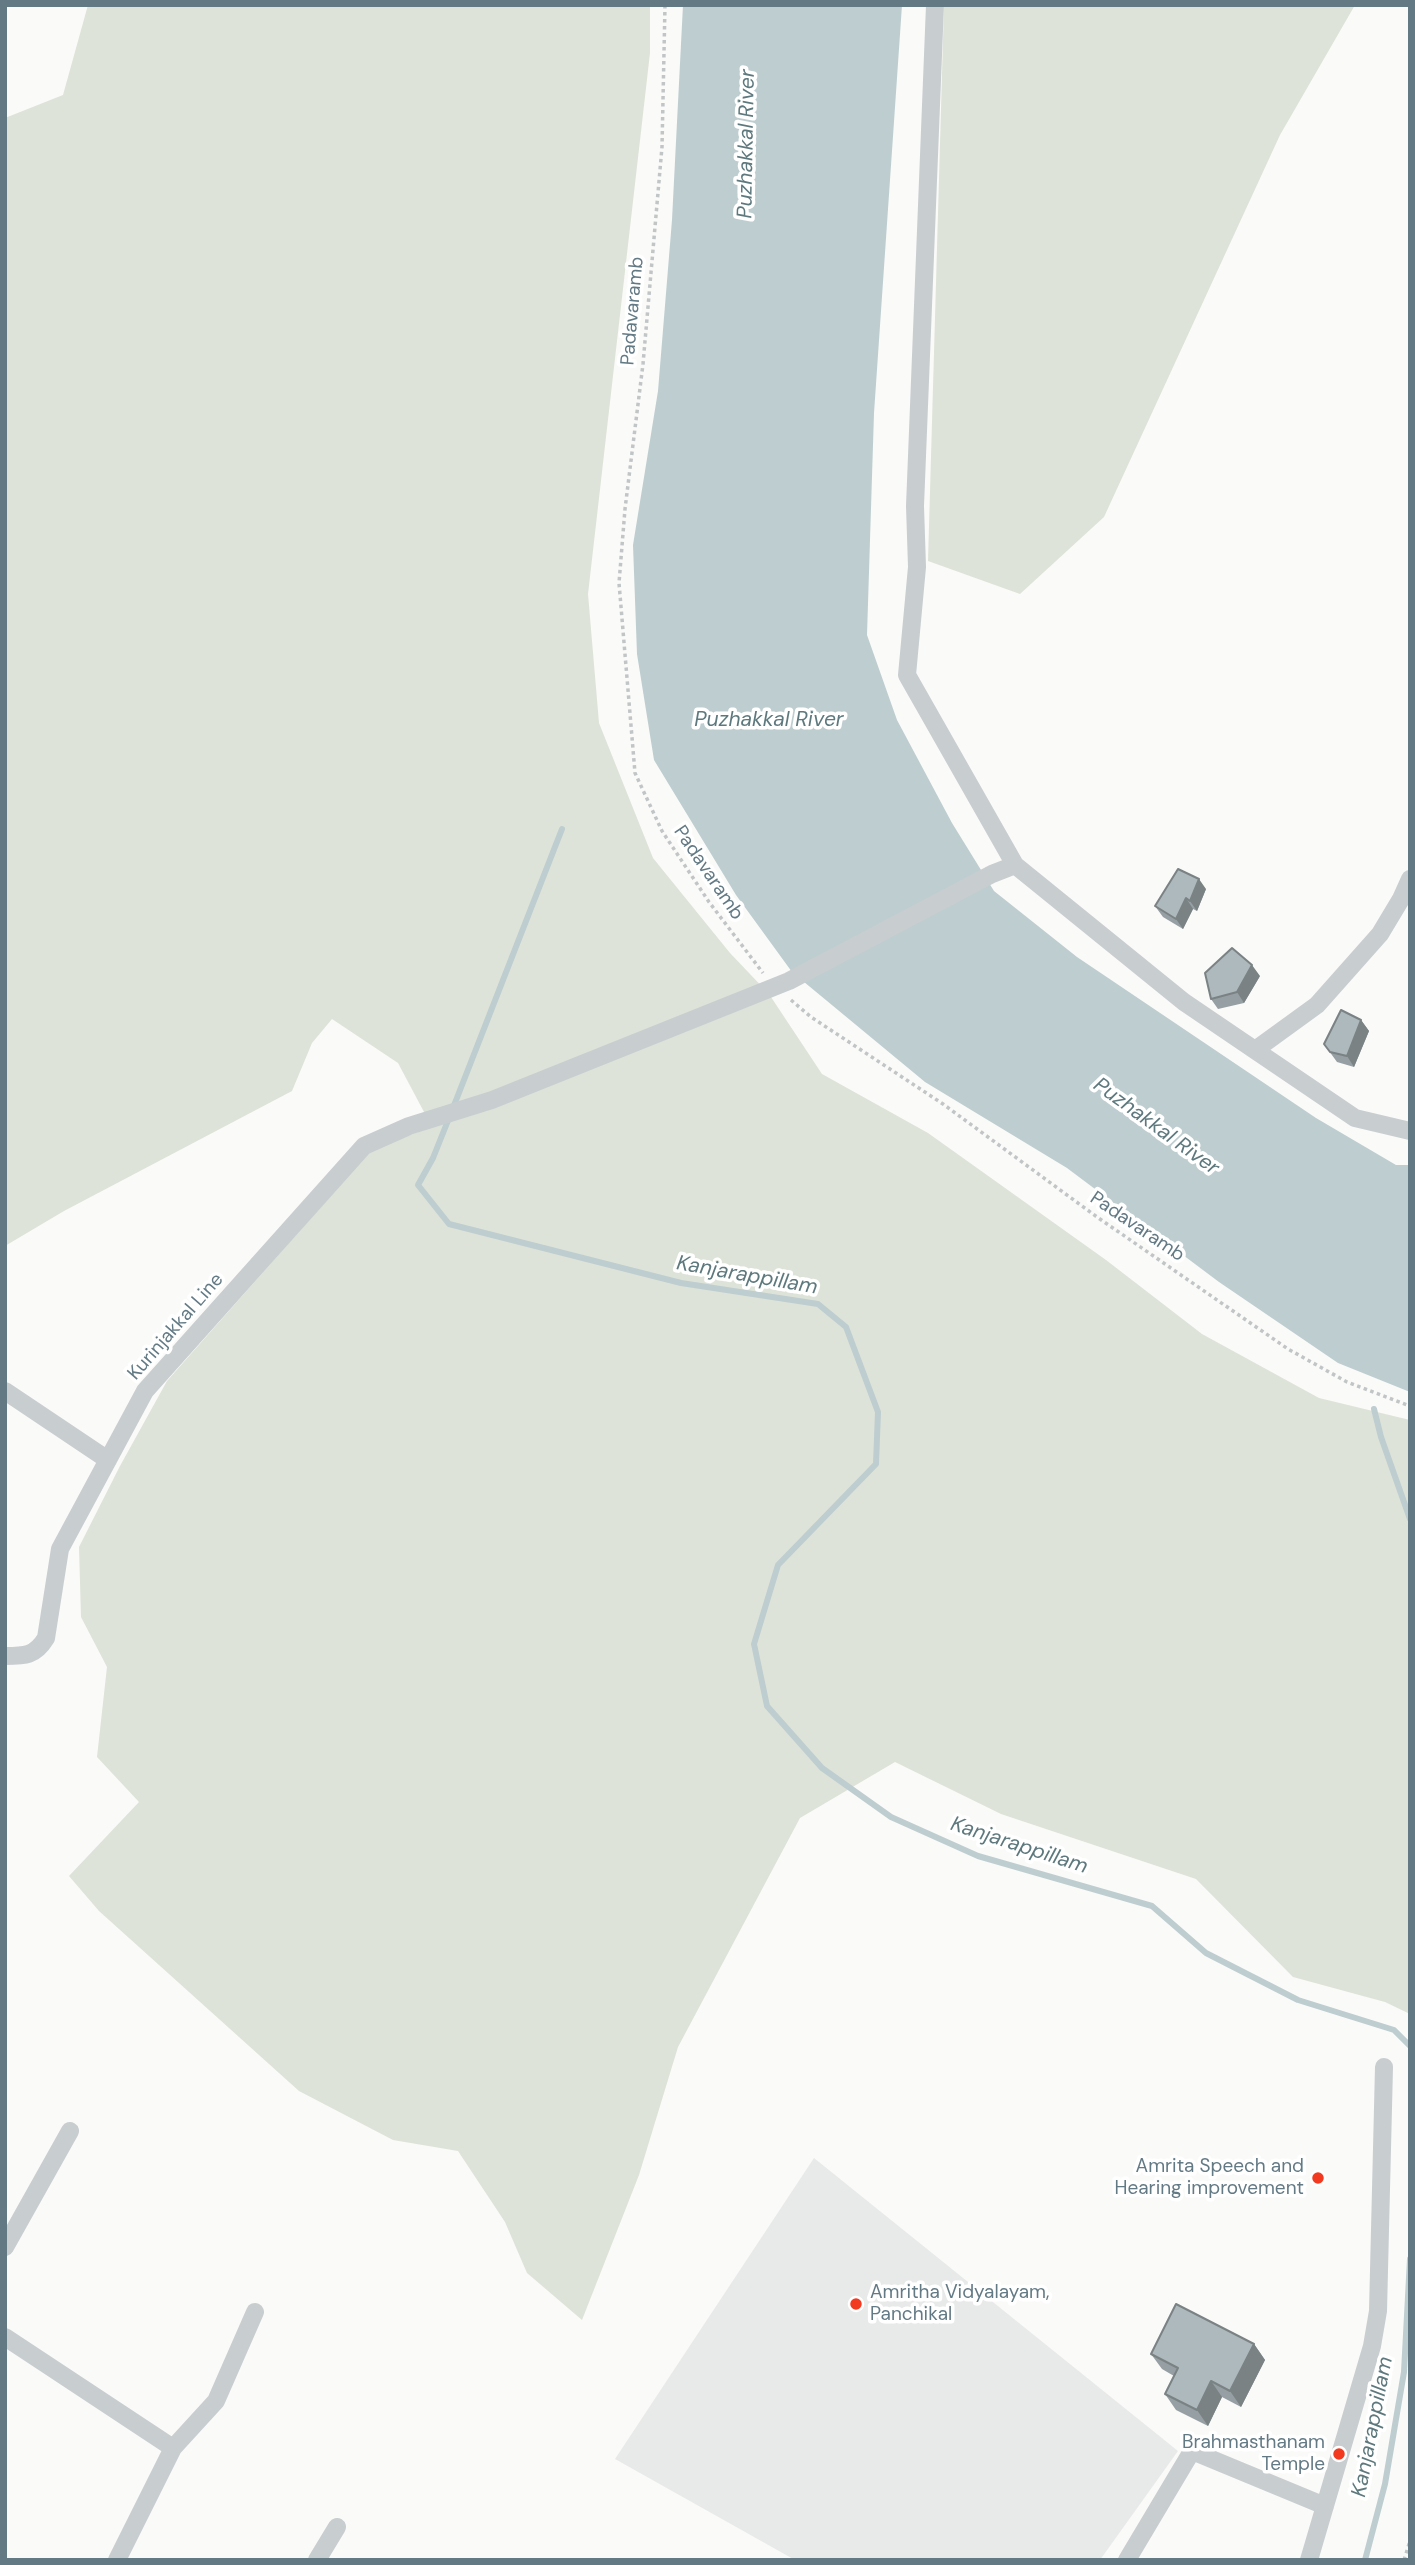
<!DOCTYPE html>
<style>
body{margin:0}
#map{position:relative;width:1415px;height:2565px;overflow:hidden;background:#fafaf8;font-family:"DM Sans",sans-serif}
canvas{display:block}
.frame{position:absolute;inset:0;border:7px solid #637a85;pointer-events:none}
</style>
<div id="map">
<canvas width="1415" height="2565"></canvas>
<div class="frame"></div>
</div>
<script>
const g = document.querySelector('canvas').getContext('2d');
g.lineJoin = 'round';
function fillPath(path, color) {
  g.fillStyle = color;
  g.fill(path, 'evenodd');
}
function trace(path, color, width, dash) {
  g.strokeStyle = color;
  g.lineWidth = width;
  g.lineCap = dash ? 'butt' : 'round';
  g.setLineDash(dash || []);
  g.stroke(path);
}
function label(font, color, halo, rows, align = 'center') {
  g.font = font + ' "DM Sans",sans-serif';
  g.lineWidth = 7;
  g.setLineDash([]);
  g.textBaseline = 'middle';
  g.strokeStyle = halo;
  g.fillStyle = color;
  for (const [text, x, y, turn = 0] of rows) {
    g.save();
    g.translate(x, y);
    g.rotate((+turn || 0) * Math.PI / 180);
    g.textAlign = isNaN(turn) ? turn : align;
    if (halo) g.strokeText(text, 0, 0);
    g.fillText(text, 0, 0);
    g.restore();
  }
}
fillPath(new Path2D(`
 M814 2158 1178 2451 1100 2560H795L615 2459Z`), '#e8eae9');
fillPath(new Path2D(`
 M88 5H650V53L588 594 599 723 653 858 730 953 769 994 822 1074 928 1133 1106 1260 1202 1334 1319 1398 1410 1420V2014L1385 2002 1293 1977 1196 1879 1001 1814 895 1762 800 1818 678 2047 639 2175 582 2320 527 2273 505 2222 458 2151 393 2140 299 2091 99 1911 69 1876 139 1802 97 1757 107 1667 81 1617 79 1547 120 1466 167 1381 372 1149 432 1127 398 1063 332 1019 312 1043 292 1091 64 1211 5 1246V118L63 95Z
 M944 5H1355L1280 135 1104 517 1020 594 928 561Z`), '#dde3d8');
fillPath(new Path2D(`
 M683 5H902L874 413 867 635 897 720 952 823 994 891 1077 957 1316 1118 1396 1165H1410V1392L1338 1363 1219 1282 1067 1168 925 1082 792 972 736 895 654 760 637 654 633 545 658 391 672 220Z`), '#becdd0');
trace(new Path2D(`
 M453 1108 562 829
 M449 1118 433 1158 418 1185 449 1224 681 1283 818 1304 846 1327 878 1412 876 1464 778 1565 754 1644 767 1706 822 1768 891 1817 978 1856 1152 1906 1206 1953 1298 2000 1394 2030 1410 2046
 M1374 1409 1381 1437 1410 1519
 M1365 2560 1385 2484 1404 2372 1410 2259`), '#becdd0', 6);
trace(new Path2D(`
 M665 5 662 147 643 364 625 509 619 583 635 773 662 831 709 902 763 973
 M791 1000 811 1017 943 1104 1097 1217 1288 1349 1347 1382 1410 1406
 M1404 2560 1410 2541`), '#c1c5c6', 3.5, [3.5, 3.5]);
trace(new Path2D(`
 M935 5 915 506 917 567 907 675 1015 865 1184 1002 1355 1118 1410 1131
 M1255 1050 1317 1005 1380 934 1401 899 1410 879
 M5 1391 108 1460
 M5 1656C25 1656 35 1656 46 1638L60 1549 145 1391 364 1146 409 1126 492 1100 789 981 992 874 1015 865
 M5 2247 70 2131
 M5 2337 173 2448
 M117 2560 173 2448 216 2401 255 2312
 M317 2560 337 2527
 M1127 2560 1192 2451 1325 2506
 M1309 2560 1372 2346 1378 2311 1384 2067`), '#c8cdd0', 18);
fillPath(new Path2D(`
 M1206 889 1197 911 1193 909 1183 929 1163 917 1155 906Z
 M1260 976 1244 1003 1218 1009 1211 999Z
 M1361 1020 1369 1031 1354 1067 1337 1062 1324 1044Z
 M1254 2344 1265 2360 1241 2407 1222 2397 1208 2426 1176 2410 1165 2394 1174 2376 1162 2369 1151 2354Z`), '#969fa3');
fillPath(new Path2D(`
 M1199 879 1206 889 1197 911 1190 901Z
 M1186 898 1193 909 1183 929 1176 919Z
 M1252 965 1260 976 1244 1003 1237 992Z
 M1361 1020 1369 1031 1354 1067 1347 1056Z
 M1254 2344 1265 2360 1241 2407 1230 2391Z
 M1211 2381 1222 2397 1208 2426 1197 2410Z`), '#7a8284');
const building = new Path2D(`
 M1178 869 1199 879 1190 901 1186 898 1176 919 1155 906Z
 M1232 948 1252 965 1237 992 1211 999 1205 973Z
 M1341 1010 1361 1020 1347 1056 1330 1052 1324 1044Z
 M1176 2304 1254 2344 1230 2391 1211 2381 1197 2410 1165 2394 1178 2368 1151 2354Z`);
fillPath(building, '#aeb9bd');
trace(building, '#7a8284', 2);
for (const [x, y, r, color] of [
 [1318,2178,7,"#f23a20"],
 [856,2304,7,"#f23a20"],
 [1339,2454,7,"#f23a20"]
]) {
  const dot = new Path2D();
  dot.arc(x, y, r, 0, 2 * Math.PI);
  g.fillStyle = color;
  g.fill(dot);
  trace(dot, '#fff', 2.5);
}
label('19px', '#637a85', '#fff', [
 ["Padavaramb",633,311,-85],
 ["Padavaramb",708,873,56],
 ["Padavaramb",1137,1227,34],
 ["Kurinjakkal Line",176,1327,-49]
]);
label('19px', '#637a85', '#fff', [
 ["Amrita Speech and",1304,2167],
 ["Hearing improvement",1304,2189],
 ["Amritha Vidyalayam,",870,2293,"left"],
 ["Panchikal",870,2315,"left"],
 ["Brahmasthanam",1325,2443],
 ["Temple",1325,2465]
], 'right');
label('italic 21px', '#5e797e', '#fff', [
 ["Puzhakkal River",747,144,-89],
 ["Puzhakkal River",769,720],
 ["Puzhakkal River",1156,1127,36],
 ["Kanjarappillam",747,1276,10],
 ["Kanjarappillam",1019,1846,18],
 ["Kanjarappillam",1373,2427,-79]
]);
</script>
